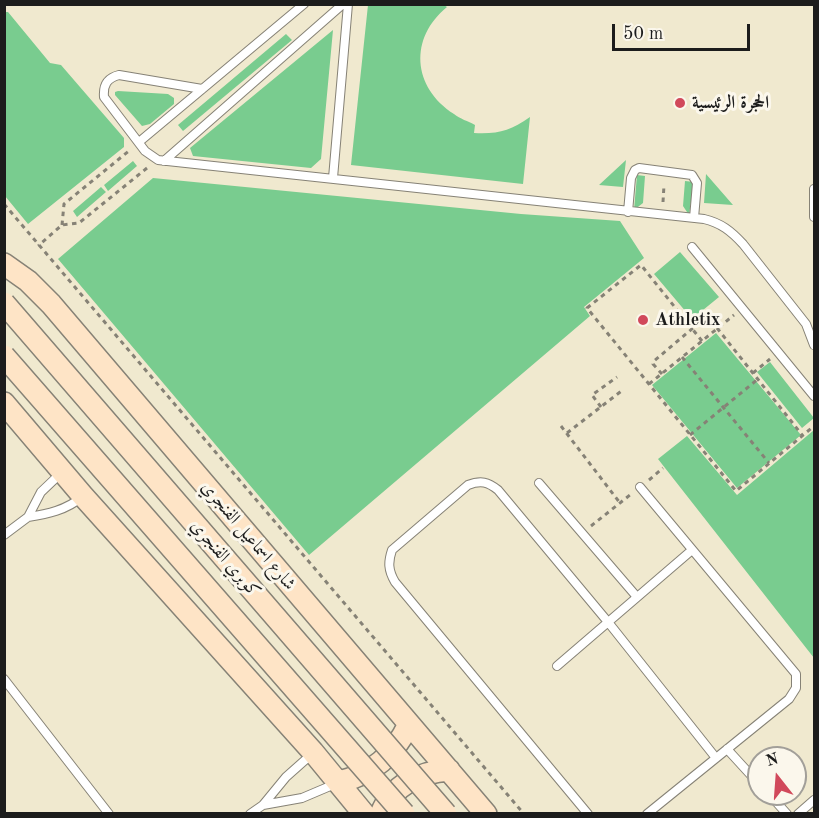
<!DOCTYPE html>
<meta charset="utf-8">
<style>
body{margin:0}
#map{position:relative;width:819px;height:818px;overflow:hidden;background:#f0e9cf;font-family:"Old Standard TT",serif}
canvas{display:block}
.frame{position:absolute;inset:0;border:6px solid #1c1c1c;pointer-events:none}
.north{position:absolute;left:747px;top:746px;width:60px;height:60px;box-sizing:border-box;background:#fbf7ec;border:2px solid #a29f99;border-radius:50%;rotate:343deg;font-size:16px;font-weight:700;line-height:24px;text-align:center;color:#1c1c1c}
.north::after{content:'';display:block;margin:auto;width:21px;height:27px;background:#d1495b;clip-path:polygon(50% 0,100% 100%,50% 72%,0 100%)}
.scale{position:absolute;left:612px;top:24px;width:138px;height:27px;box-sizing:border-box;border:3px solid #1c1c1c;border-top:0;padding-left:8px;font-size:18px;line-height:21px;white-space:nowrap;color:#1c1c1c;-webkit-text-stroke:4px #fbf7ec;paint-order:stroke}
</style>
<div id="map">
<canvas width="819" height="818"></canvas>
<div class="frame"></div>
<div class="north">N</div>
<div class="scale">50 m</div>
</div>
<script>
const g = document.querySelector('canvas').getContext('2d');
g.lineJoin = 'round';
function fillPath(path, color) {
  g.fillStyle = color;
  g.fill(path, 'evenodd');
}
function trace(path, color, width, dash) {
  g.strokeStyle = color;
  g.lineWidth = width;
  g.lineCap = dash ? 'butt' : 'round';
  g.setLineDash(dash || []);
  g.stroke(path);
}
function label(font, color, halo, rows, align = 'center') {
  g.font = font + ' "Old Standard TT",Amiri,serif';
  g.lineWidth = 6;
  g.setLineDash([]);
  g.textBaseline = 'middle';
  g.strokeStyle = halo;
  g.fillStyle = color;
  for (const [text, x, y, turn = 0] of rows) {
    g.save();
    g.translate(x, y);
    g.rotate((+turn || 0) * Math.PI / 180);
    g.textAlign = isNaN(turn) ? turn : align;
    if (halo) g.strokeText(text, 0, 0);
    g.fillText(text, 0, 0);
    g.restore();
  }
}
fillPath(new Path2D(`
 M444 5 447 7C409 38 412 87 454 114 460 119 468 121 475 125L474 133C499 134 510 131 530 117L523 184 351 165 368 5Z
 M4 12H8L50 63 61 65 124 138V147L28 224 5 196Z
 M333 30 321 159 311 168 193 156 190 148Z
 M286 34 292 40 183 131 178 125Z
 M118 91 168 94 174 98V104L150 124 142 126 115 95V92Z
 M626 160 623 187 599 185Z
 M133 161 137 166 108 191 104 185Z
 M706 174 733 205 704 203Z
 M637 175 645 176 643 203 634 210Z
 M153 178 521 214 620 221 644 258 584 307 590 316 309 555 58 259Z
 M685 181 694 182 689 215 683 206Z
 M101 187 106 192 77 217 73 211Z
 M680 252 719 297 692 319 654 274Z
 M716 333 801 435 737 488 652 385Z
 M770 362 814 418 802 428 757 372Z
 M814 430V658L658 459 687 436 737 495Z`), '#79cc8f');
const service = new Path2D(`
 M202 89 119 75C107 78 103 85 104 97L145 151 158 160 704 219C721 223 731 231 743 244L806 324 814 345
 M139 142 304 4
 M164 161 343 4
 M333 178 348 4
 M814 189V217
 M628 212 631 178 635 170 639 168 692 175 697 183 694 218
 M692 247 814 396
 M539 483 637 597
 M640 487 796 674V688L789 699 647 814
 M28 517C48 514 66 510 82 497
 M4 535 28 517 41 492 61 473
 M557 666 692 550
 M4 679 109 814
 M727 749 759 784
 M769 794 787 814
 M263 805 302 798 335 784
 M250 814 263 805 286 777 313 753
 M588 814 395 582C388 570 388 562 392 550L468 485C481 480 488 482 498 490L608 622 716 758
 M798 814 814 800`);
const secondary = new Path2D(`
 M4 264 28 281 51 304 486 814
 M4 403 83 496 313 752 364 814
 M339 782C373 774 394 755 409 724
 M381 814C392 785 420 772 449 770`);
trace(service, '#868276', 10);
trace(secondary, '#868276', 24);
trace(new Path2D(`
 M147 168 79 223 62 225 39 245 524 814
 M663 202 664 185
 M4 204 39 245
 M62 225 64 204 130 150
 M717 328 803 436
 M702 341 641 265 587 308 736 491 814 426
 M682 357 769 463
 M753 373 770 359
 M662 374 653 364 654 361 693 328
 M649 384 734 315
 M601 407 592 395 617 377
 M561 426 620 503
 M567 433 624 389
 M690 435 758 379
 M649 480 663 468
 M591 526 630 495`), '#868276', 3, [4.5, 4.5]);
trace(service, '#fff', 8);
trace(secondary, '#fee4c6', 21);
const secondaryBridge = new Path2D(`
 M4 303 446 814
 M4 356 404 814`);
trace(secondaryBridge, '#868276', 24, []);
trace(secondaryBridge, '#fee4c6', 21);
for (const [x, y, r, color] of [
 [680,103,6,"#d1495b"],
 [643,320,6,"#d1495b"]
]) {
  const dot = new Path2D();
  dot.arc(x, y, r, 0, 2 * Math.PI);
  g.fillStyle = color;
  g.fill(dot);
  trace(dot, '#fbf7ec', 2);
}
label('bold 18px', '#1c1c1c', '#fbf7ec', [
 ["الحجرة الرئيسية",692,103],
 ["Athletix",655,320]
], 'left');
label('18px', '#1c1c1c', '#fbf7ec', [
 ["شارع اسماعيل الفنجري",248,536,50],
 ["كوبري الفنجري",225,559,49]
]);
</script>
